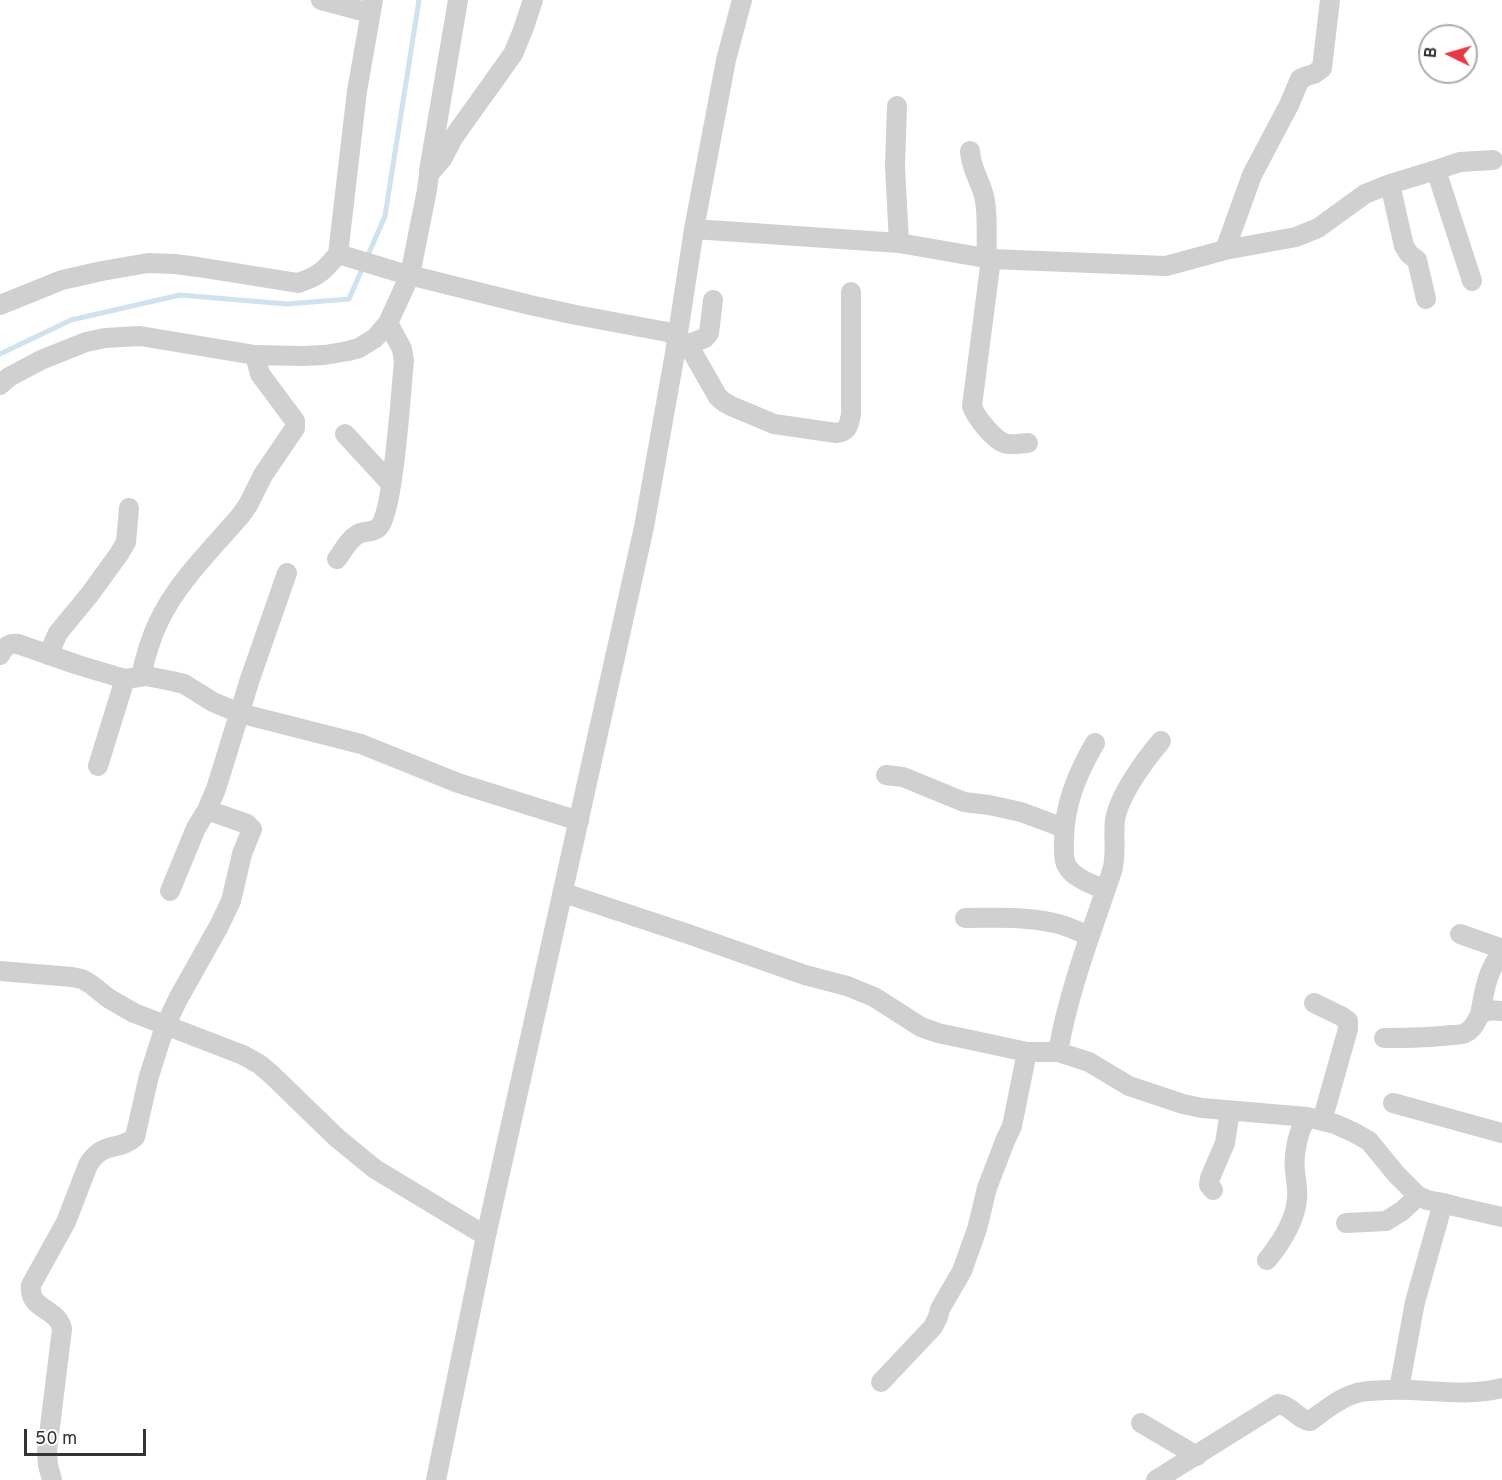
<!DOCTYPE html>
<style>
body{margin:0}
#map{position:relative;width:1502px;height:1480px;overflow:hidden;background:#fff;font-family:Overpass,sans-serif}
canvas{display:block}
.north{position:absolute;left:1418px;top:24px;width:60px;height:60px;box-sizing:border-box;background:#fff;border:2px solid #adadad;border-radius:50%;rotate:275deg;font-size:16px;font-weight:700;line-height:24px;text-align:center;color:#333}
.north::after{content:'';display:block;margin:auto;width:21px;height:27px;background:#e63946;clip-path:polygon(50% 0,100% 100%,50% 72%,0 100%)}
.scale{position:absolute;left:24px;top:1429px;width:122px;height:27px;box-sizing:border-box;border:3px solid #333;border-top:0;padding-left:8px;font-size:18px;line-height:21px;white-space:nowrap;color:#333;-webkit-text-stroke:4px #fff;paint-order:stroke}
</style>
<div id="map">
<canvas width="1502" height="1480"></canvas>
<div class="north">B</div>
<div class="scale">50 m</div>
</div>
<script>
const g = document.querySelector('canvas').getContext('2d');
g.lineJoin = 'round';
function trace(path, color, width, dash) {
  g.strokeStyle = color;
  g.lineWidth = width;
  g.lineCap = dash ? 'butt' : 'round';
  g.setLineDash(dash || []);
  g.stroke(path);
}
trace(new Path2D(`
 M0 354 71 320 180 295 287 304 349 299 385 216 419 0`), '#cfe2ee', 5);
trace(new Path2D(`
 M321 0 370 13
 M897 106 895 166 899 243
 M970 151C971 171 982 182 985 201 988 219 986 239 987 258
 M1436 170 1460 162 1493 160
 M429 171 458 0
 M1390 184 1404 246 1409 254 1417 260 1426 299
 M694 229 899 243 991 259 1166 266 1225 250 1296 237 1318 228 1365 194 1390 184 1436 170 1472 281
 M1225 250 1252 175 1289 105 1300 79 1307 76 1314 74 1322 68 1330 0
 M338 254 401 273 530 305 576 315 678 334
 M991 259 972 406C975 416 993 439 1004 443 1011 446 1021 443 1028 443
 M0 305 62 280 102 271 148 263 175 264 198 267 298 283C319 276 324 271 338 254L357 91 373 0
 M686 345 705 338 709 333 713 300
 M675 353 686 345 690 348 718 397 724 402 731 406 774 424 836 433C848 432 849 425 851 414V292
 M0 385 9 377 41 360 86 342 105 338 140 336 255 355 302 356 325 355 348 351 359 348 375 338 388 323 410 275 427 190 429 174 442 159 453 138 513 54 523 30 533 0
 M345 434 391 484
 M337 559C343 551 349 539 358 534 364 531 375 532 379 527 394 511 401 388 404 361L402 349 388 323
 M0 655C4 647 9 643 18 644L78 665 125 679 146 676 172 681 184 684 213 702 239 713 361 744 458 783 579 821
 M48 655 58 633 90 594 119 554 126 542 129 508
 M141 676C145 658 150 640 158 623 177 582 212 549 241 515L248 505 263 475 295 428V421L260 374 255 355
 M1095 743C1077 774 1064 805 1064 841 1064 848 1063 857 1066 864 1072 878 1092 884 1105 890
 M98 766 125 679
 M886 775 903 777 964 802 989 805 1021 812 1064 828
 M170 891 196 828 207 810 216 789 250 679 287 573
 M564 893 688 934 805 975 847 986 874 997 921 1027 938 1033 1027 1052H1058L1089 1062 1129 1086 1183 1104 1202 1108 1307 1117 1335 1124 1353 1132 1369 1141 1396 1174 1418 1196 1427 1200 1443 1203 1458 1207 1502 1217
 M965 918C995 918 1025 916 1054 923 1066 925 1077 931 1089 936
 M1460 934 1497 947 1499 956C1486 975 1484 993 1480 1015
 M0 971 72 977 82 979 92 985 108 998 134 1013 243 1055 259 1064 271 1074 337 1138 375 1169 486 1236
 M1314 1003 1341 1016 1348 1021V1029L1322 1121
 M1384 1038C1406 1038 1428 1038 1451 1035 1455 1035 1461 1035 1465 1033 1483 1025 1470 1007 1502 1011
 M1058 1052C1069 989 1092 931 1112 871 1117 855 1113 836 1115 820 1119 795 1145 760 1161 741
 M1393 1103 1502 1133
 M1213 1190 1209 1185 1210 1178 1225 1143 1230 1111
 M1346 1223 1386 1221 1402 1211 1418 1196
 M1267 1260C1281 1243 1295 1221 1297 1199 1298 1189 1296 1180 1295 1171 1293 1155 1298 1131 1307 1117
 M881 1382 933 1327 938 1317 940 1309 962 1271 977 1229 987 1188 1005 1141 1012 1126 1027 1052
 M1399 1389 1415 1302 1443 1203
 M1141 1423 1197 1456
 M52 1480 48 1465 47 1451 62 1329C58 1307 28 1311 31 1285L66 1222 88 1165C103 1140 119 1152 135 1137L149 1076 165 1026 178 999 219 926 231 901 242 854 252 829 247 824 207 810
 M436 1480 486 1236 644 527 675 353 694 229 726 60 742 0
 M1156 1480 1278 1404C1291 1405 1298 1420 1310 1421 1324 1411 1338 1399 1354 1394 1364 1390 1376 1391 1386 1390 1426 1388 1463 1398 1502 1388`), '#d0d0d0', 20);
</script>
